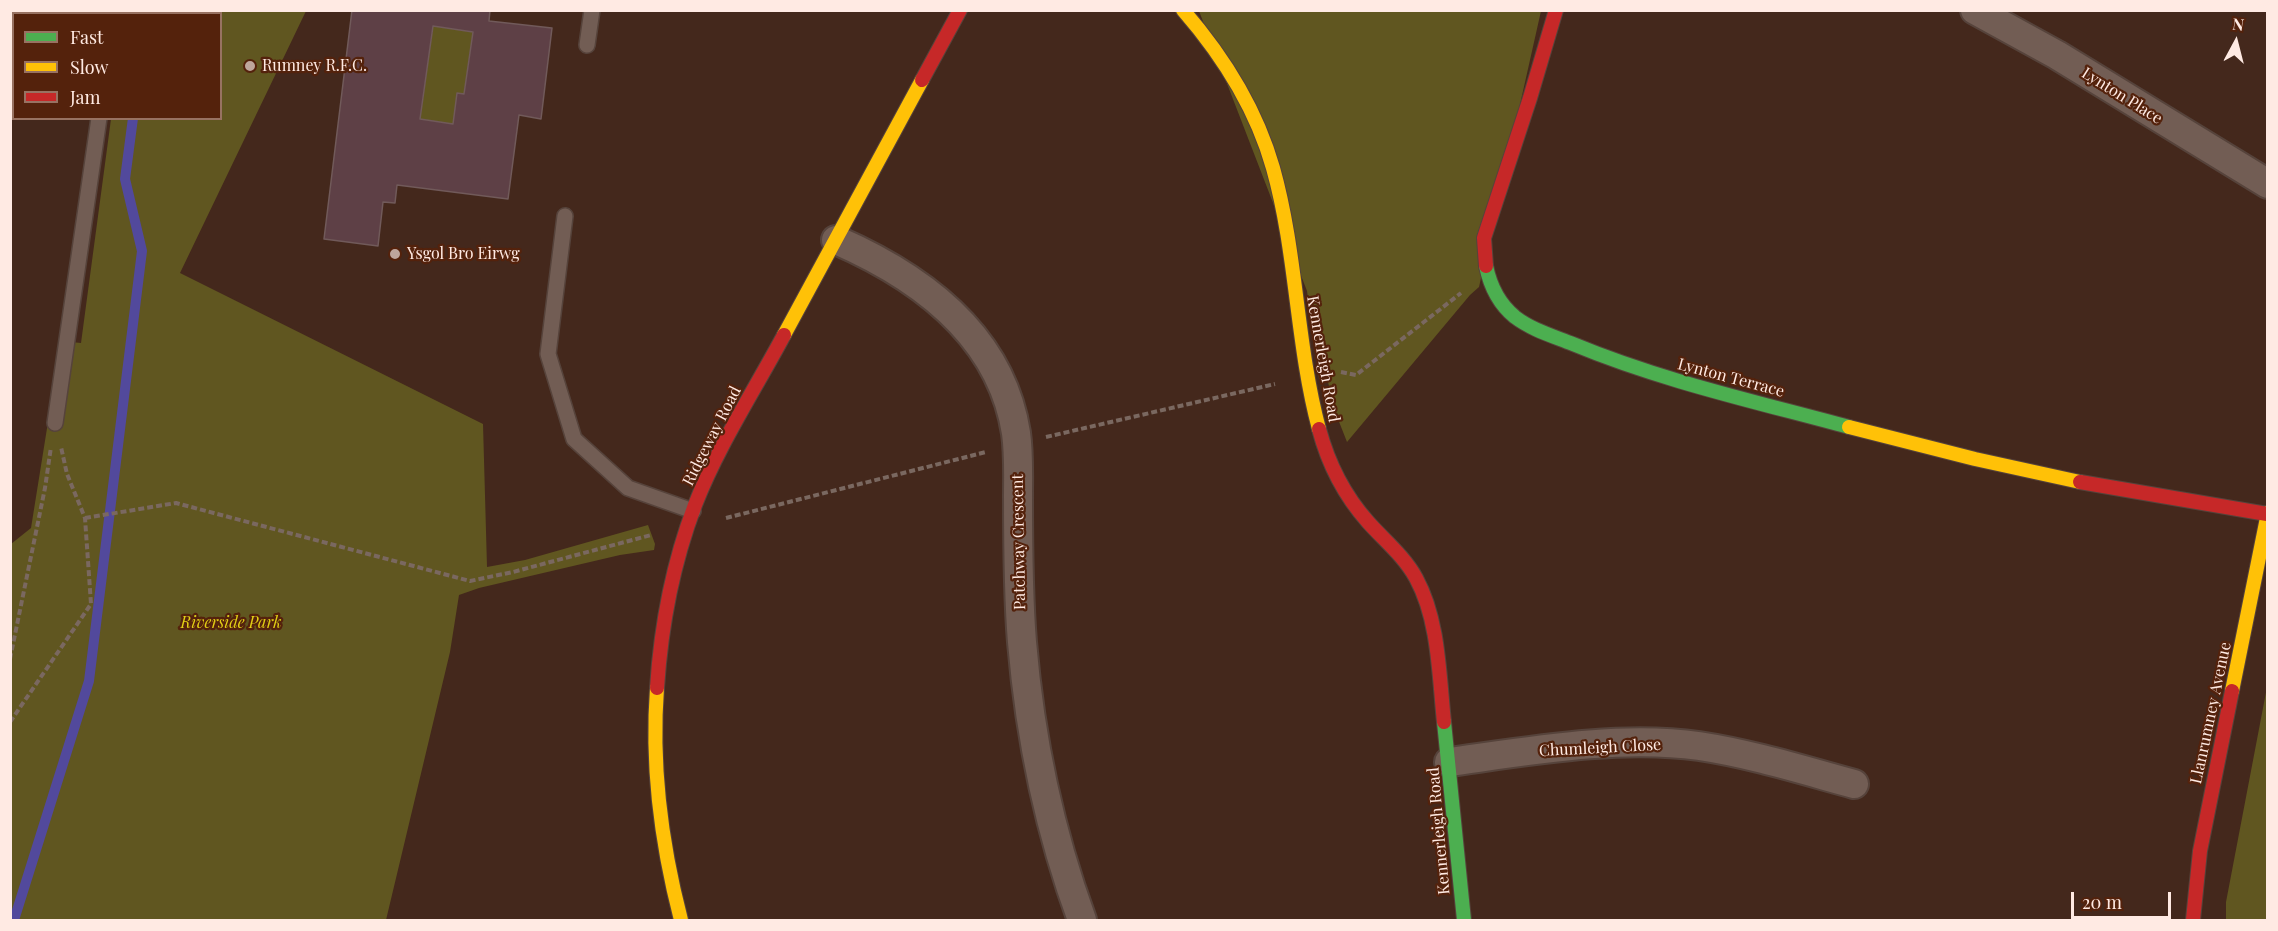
<!DOCTYPE html>
<style>
body{margin:0}
#map{position:relative;width:2278px;height:931px;overflow:hidden;background:#44281c;font-family:"Playfair Display",serif}
canvas{display:block}
.frame{position:absolute;inset:0;border:12px solid #ffeae3;pointer-events:none}
.legend{position:absolute;left:12px;top:12px;width:210px;height:108px;box-sizing:border-box;background:#54220c;border:2px solid #987262;margin:0;padding:8px 10px;list-style:none;font-size:18px;color:#ffeae3}
.legend li{display:flex;align-items:center;gap:12px;height:30px}
.legend b{width:30px;border:2px solid #987262}
.north{position:absolute;left:2206px;top:12px;width:60px;height:60px;-webkit-text-stroke:4px #54220c;paint-order:stroke;rotate:7deg;font-size:16px;font-weight:700;line-height:24px;text-align:center;color:#ffeae3}
.north::after{content:'';display:block;margin:auto;width:21px;height:27px;background:#ffeae3;clip-path:polygon(50% 0,100% 100%,50% 72%,0 100%)}
.scale{position:absolute;left:2071px;top:892px;width:100px;height:27px;box-sizing:border-box;border:3px solid #ffeae3;border-top:0;padding-left:8px;font-size:18px;line-height:21px;white-space:nowrap;color:#ffeae3;-webkit-text-stroke:4px #54220c;paint-order:stroke}
</style>
<div id="map">
<canvas width="2278" height="931"></canvas>
<div class="frame"></div>
<ul class="legend">
<li><b style="height:8px;background:#4caf50"></b>Fast</li>
<li><b style="height:8px;background:#ffc107"></b>Slow</li>
<li><b style="height:8px;background:#c62828"></b>Jam</li>
</ul>
<div class="north">N</div>
<div class="scale">20 m</div>
</div>
<script>
const g = document.querySelector('canvas').getContext('2d');
g.lineJoin = 'round';
function fillPath(path, color) {
  g.fillStyle = color;
  g.fill(path, 'evenodd');
}
function trace(path, color, width, dash) {
  g.strokeStyle = color;
  g.lineWidth = width;
  g.lineCap = dash ? 'butt' : 'round';
  g.setLineDash(dash || []);
  g.stroke(path);
}
function label(font, color, halo, rows, align = 'center') {
  g.font = font + ' "Playfair Display",serif';
  g.lineWidth = 4.5;
  g.setLineDash([]);
  g.textBaseline = 'middle';
  g.strokeStyle = halo;
  g.fillStyle = color;
  for (const [text, x, y, turn = 0] of rows) {
    g.save();
    g.translate(x, y);
    g.rotate((+turn || 0) * Math.PI / 180);
    g.textAlign = isNaN(turn) ? turn : align;
    if (halo) g.strokeText(text, 0, 0);
    g.fillText(text, 0, 0);
    g.restore();
  }
}
fillPath(new Path2D(`
 M10 11 11 10 105 11 104 14H14L13 63 11 62Z
 M130 11H306L180 273 483 424 487 567 525 560 648 525 655 544 654 550 620 555 479 588 459 595 450 652 386 920H11V544L31 528 61 341 81 343 111 119 220 118V14L129 13Z
 M1199 11H1541L1479 287 1470 295 1347 442 1336 414 1327 378 1319 379 1307 291Z
 M433 26 473 32 464 94 453 124 420 119Z
 M2267 687V920H2226V902Z`), '#605620');
trace(new Path2D(`
 M153 14 154 10
 M14 920 89 681 142 251 125 179 133 118`), '#52499c', 10);
const building = new Path2D(`
 M352 10H490L489 21 552 28 541 119 519 115 508 199 397 185 395 203 383 202 378 246 324 239ZM433 26 473 32 464 94 457 93 453 124 420 119Z`);
fillPath(building, '#5e4046');
trace(building, '#715a5a', 1.5);
const lane = new Path2D(`
 M117 14 118 10
 M587 45 592 10
 M565 216 548 354 574 439 628 488 693 511
 M55 423 99 118`);
const street = new Path2D(`
 M1975 10 2057 55 2268 184
 M836 240C921 277 1001 336 1016 433 1019 454 1018 476 1018 497 1018 545 1018 594 1022 642 1030 738 1049 830 1082 920
 M1449 762C1529 751 1619 735 1699 746 1752 754 1803 770 1854 784`);
const fast = new Path2D(`
 M1486 266C1490 285 1499 304 1515 317 1532 330 1553 336 1573 344 1662 381 1757 402 1849 427
 M1444 722 1464 920`);
const slow = new Path2D(`
 M1183 10C1223 56 1256 108 1273 168 1297 253 1296 343 1319 429
 M784 335 922 80
 M1849 427 1975 459 2080 482
 M657 688C651 767 661 843 681 920
 M2232 691 2268 513`);
const jam = new Path2D(`
 M922 80 960 10
 M1486 266 1484 238 1530 98 1556 10
 M1319 429C1328 463 1344 495 1368 522 1384 540 1404 556 1416 578 1439 620 1439 675 1444 722
 M2080 482 2267 514
 M657 688C661 626 673 563 695 505 718 446 754 391 784 335
 M2193 920 2200 851 2232 691`);
trace(lane, '#56433b', 18);
trace(street, '#56433b', 32);
trace(fast, '#56433b', 16);
trace(slow, '#56433b', 16);
trace(jam, '#56433b', 16);
trace(new Path2D(`
 M1341 372 1356 375 1461 293
 M1046 437 1275 384
 M85 518 176 503 470 581 513 572 651 535
 M726 518 986 452
 M10 659 45 488 51 447
 M10 722 91 604 85 518 67 474 61 447`), '#7a6860', 4, [6, 3]);
trace(lane, '#725d54', 15);
trace(street, '#725d54', 28);
trace(fast, '#4caf50', 14);
trace(slow, '#ffc107', 14);
trace(jam, '#c62828', 14);
for (const [x, y, r, color] of [
 [250,66,6,"#bea69d"],
 [395,254,6,"#bea69d"]
]) {
  const dot = new Path2D();
  dot.arc(x, y, r, 0, 2 * Math.PI);
  g.fillStyle = color;
  g.fill(dot);
  trace(dot, '#54220c', 2);
}
label('16px', '#ffeae3', '#54220c', [
 ["Rumney R.F.C.",262,66],
 ["Ysgol Bro Eirwg",407,254]
], 'left');
label('16px', '#ffeae3', '#54220c', [
 ["Lynton Place",2122,96,32],
 ["Kennerleigh Road",1323,359,80],
 ["Lynton Terrace",1731,378,15],
 ["Ridgeway Road",712,436,-63],
 ["Patchway Crescent",1019,542,-91],
 ["Llanrumney Avenue",2211,713,-78],
 ["Chumleigh Close",1600,748,-3],
 ["Kennerleigh Road",1439,831,-95]
]);
label('italic 16px', '#e2cf15', '#54220c', [
 ["Riverside Park",231,623]
]);
</script>
